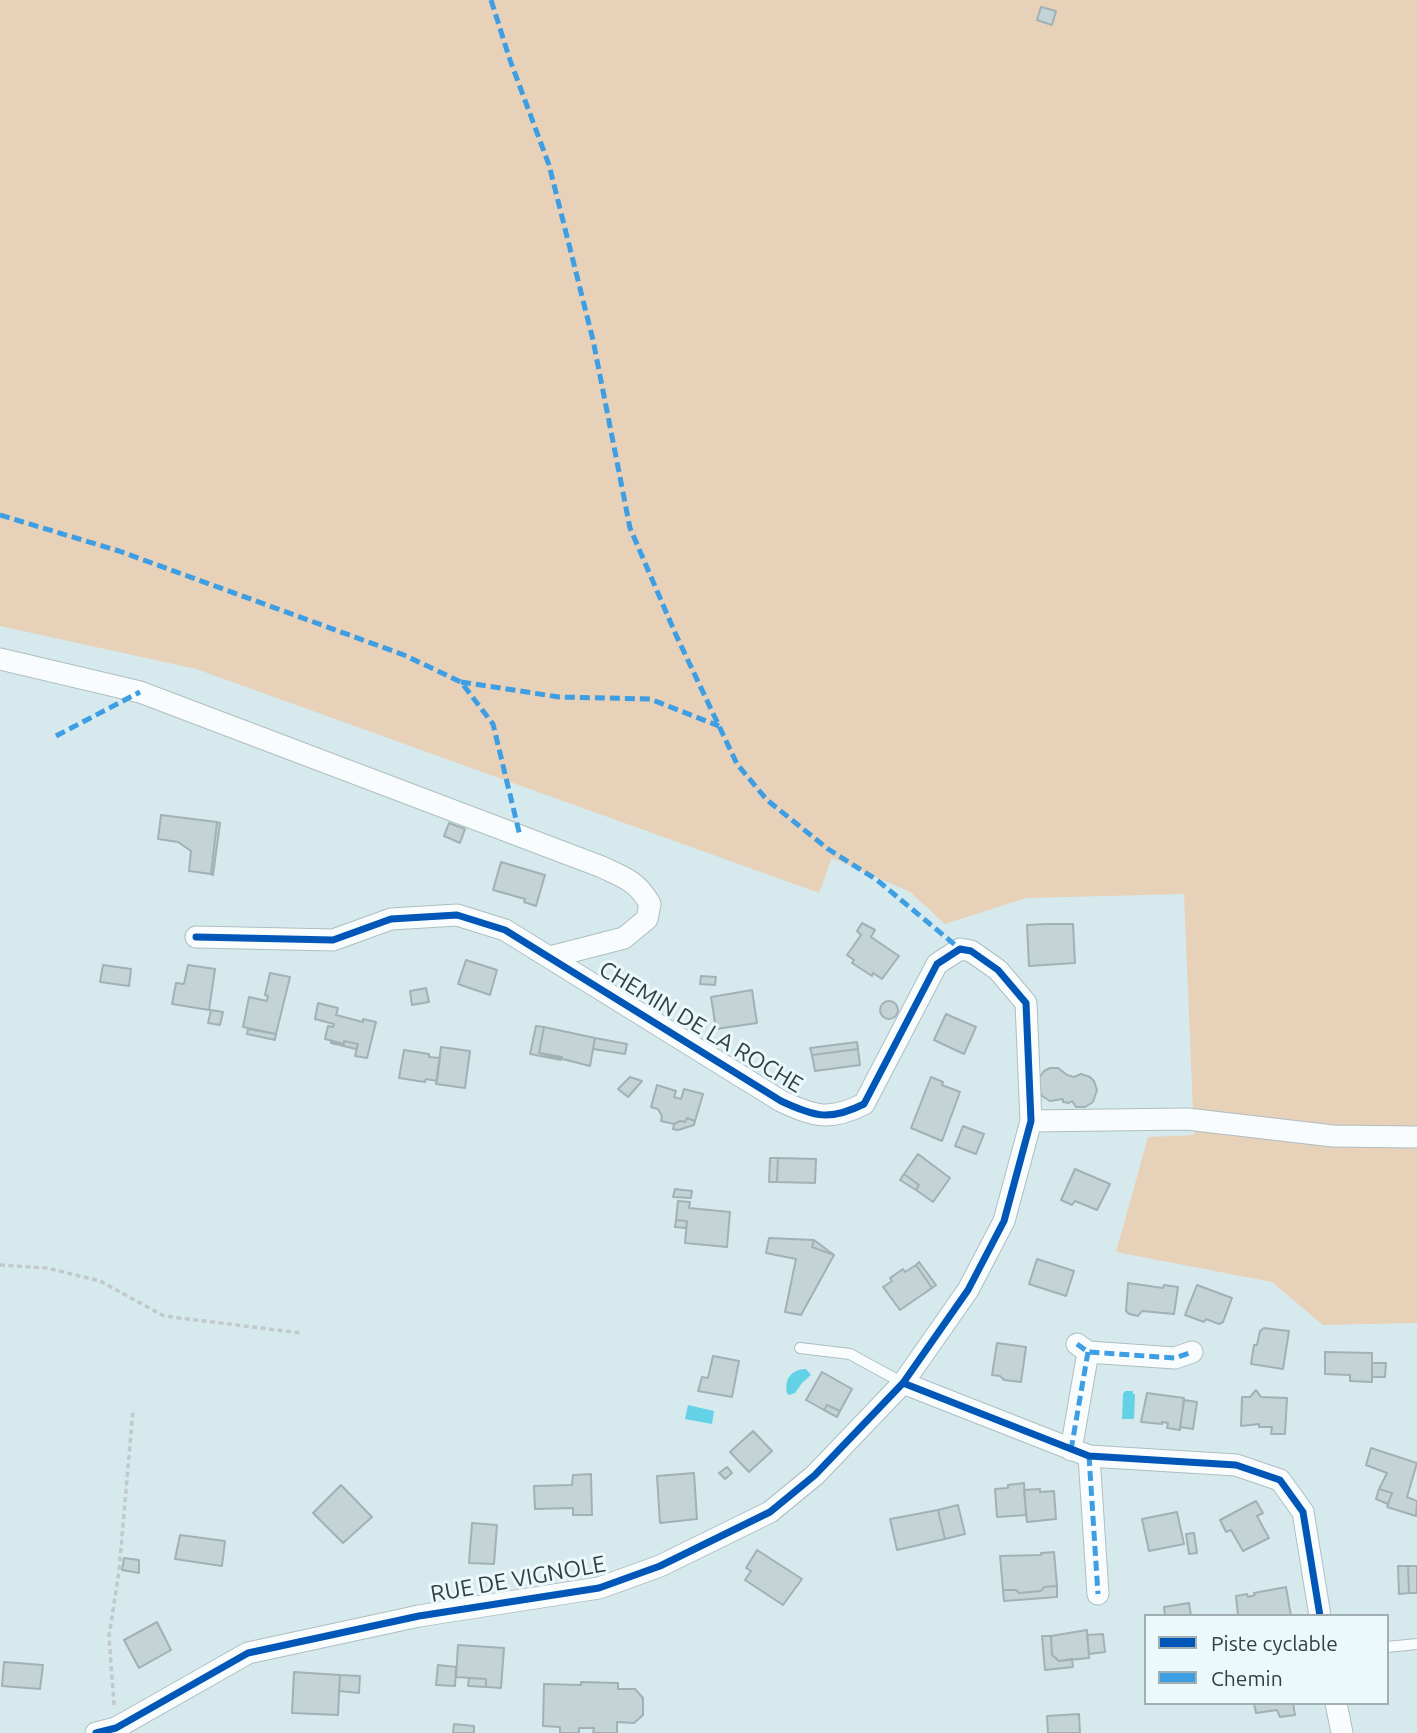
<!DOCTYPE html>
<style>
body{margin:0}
#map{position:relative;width:1417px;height:1733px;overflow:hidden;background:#d6eaee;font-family:Ubuntu,sans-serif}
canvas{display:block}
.legend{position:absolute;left:1144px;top:1614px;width:245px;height:91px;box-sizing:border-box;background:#ebf9fc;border:2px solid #a1afb2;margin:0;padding:9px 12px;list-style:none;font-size:21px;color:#314043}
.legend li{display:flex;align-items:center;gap:14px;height:35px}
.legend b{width:35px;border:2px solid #a1afb2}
</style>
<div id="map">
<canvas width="1417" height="1733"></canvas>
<ul class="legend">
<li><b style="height:9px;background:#0057b8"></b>Piste cyclable</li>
<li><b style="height:9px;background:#3e9ee3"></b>Chemin</li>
</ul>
</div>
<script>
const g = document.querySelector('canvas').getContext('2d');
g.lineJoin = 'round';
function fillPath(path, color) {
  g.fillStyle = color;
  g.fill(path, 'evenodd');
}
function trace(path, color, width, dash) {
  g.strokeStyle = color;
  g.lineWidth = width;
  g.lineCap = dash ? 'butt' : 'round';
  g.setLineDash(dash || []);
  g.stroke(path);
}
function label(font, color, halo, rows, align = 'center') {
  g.font = font + ' Ubuntu,sans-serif';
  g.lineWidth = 6;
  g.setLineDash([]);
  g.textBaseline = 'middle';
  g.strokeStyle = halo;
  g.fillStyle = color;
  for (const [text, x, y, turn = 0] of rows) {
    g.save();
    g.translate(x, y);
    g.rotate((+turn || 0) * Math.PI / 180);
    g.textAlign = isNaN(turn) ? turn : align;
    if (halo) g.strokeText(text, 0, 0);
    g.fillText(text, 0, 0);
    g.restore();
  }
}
fillPath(new Path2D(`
 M0 0H1417V1323L1323 1325 1272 1282 1116 1252 1148 1137 1194 1135 1184 894 1026 898 945 924 910 892 832 858 819 893 196 669 0 626Z`), '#e8d1b9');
fillPath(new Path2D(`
 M806 1369 811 1375 802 1383 795 1393 789 1395 787 1393C784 1380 791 1369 806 1369Z
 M1125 1391H1133V1394H1135L1134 1419H1122L1123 1394Z
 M688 1405 714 1411 712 1424 685 1419Z`), '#63d2e6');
const building = new Path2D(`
 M1041 7 1056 11 1052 25 1037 20Z
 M161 815 217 822 211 874 189 871 191 851 178 842 158 839Z
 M217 822 220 823 213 875 211 874Z
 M449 823 465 829 460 843 444 836Z
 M501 862 545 875 536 906 524 902 525 899 493 890Z
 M862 923 875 930 871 937 899 956 882 979 873 973 872 976 852 963 854 960 847 955 861 935 857 931Z
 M1046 924H1073L1075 963 1029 966 1027 925Z
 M466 960 497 970 490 995 458 984Z
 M103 965 131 969 129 986 100 982Z
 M188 965 215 969 209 1010 172 1004 176 983 184 984Z
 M270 973 290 977 276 1034 243 1027 249 997 267 1001 268 996 265 995Z
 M701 976 716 977 715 985 700 984Z
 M426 988 429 1002 412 1005 410 991Z
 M752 990 757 1023 716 1029 711 997Z
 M880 1010a9 9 0 1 1 18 0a9 9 0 1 1-18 0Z
 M318 1003 338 1008 336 1015 363 1022V1019L376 1022 367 1058 355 1056 358 1044 344 1041V1044L325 1039 328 1026 333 1027 334 1024 315 1019Z
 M211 1010 223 1012 220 1025 208 1023Z
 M946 1014 976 1027 964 1054 934 1040Z
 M536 1026 544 1027 539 1053 562 1057 561 1060 530 1054Z
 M544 1027 595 1038 590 1066 539 1053Z
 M248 1029 276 1034 275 1040 247 1034Z
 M595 1038 627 1044 625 1054 593 1049Z
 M331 1041 344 1044V1041L358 1044 356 1049 331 1043Z
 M857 1042 858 1049 812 1055 810 1048Z
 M441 1047 470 1051 465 1088 436 1084Z
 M858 1049 860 1065 815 1071 812 1055Z
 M404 1050 429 1054V1057L440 1058 437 1081 426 1079 425 1082 399 1078Z
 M1050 1068H1058L1067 1075 1074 1077 1081 1074 1090 1077 1094 1081 1097 1090 1093 1102 1085 1107H1076L1072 1101 1069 1103 1063 1102V1099L1050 1101 1042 1096 1037 1086 1040 1077 1044 1071Z
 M630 1077 642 1081 628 1097 618 1089Z
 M931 1077 943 1082 942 1085 960 1092 942 1141 911 1128Z
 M657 1085 676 1091 674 1097 681 1099 684 1089 703 1094 695 1121 687 1118 685 1122 680 1121 674 1124 661 1121 662 1116 658 1109 651 1107Z
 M687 1118 695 1121 694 1125 678 1130 673 1129 674 1124 680 1121 685 1122Z
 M963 1126 984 1134 976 1154 955 1146Z
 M918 1154 950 1178 933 1202 916 1190 919 1185 904 1174Z
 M770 1158H778L777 1182H769Z
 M778 1158 816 1159 815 1183 777 1182Z
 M1075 1169 1110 1184 1097 1210 1075 1201 1072 1205 1061 1200Z
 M904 1174 919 1185 916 1190 900 1180Z
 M675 1189 692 1191 691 1198 673 1197Z
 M678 1201 690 1202 689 1208 730 1212 727 1247 685 1243 687 1221 676 1220Z
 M676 1220 687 1221 686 1228 675 1227Z
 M769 1238 814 1240 812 1247 834 1255 801 1315 785 1312 796 1259 766 1253Z
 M814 1240 834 1255 812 1247Z
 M1037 1259 1074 1271 1066 1296 1029 1284Z
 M919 1262 936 1285 932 1288 916 1265Z
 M916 1265 932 1288 900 1310 883 1287 892 1281 890 1278 903 1269 905 1272Z
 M1128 1283 1163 1288 1164 1285 1178 1287 1174 1314 1142 1311 1138 1316 1129 1314 1126 1311Z
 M1197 1285 1232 1298 1223 1322 1219 1324 1206 1319 1204 1322 1185 1315Z
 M1264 1328 1289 1331 1283 1369 1251 1364 1254 1345H1257L1260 1331Z
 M997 1343 1026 1347 1021 1382 1004 1380 1000 1376 992 1375Z
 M1325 1352 1372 1353V1382L1350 1381V1375L1325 1374Z
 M713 1356 739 1361 732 1397 698 1391 702 1377 708 1378Z
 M1372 1363H1386L1385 1377H1372Z
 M822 1372 852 1389 840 1411 827 1405 824 1410 806 1400Z
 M1256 1390 1261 1397 1287 1398 1285 1434H1271L1272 1427H1259V1424L1241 1426 1242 1397H1250Z
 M1147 1393 1184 1398 1180 1430 1167 1428 1168 1423 1162 1422V1424L1141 1422Z
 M1184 1400 1197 1402 1193 1429 1180 1427Z
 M827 1405 840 1411 837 1417 824 1410Z
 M753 1431 772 1451 749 1472 730 1452Z
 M1371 1448 1417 1463 1407 1497 1417 1501 1416 1516 1387 1507 1392 1493 1379 1489 1387 1473 1366 1465Z
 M727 1467 732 1473 725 1479 719 1473Z
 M694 1473 697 1519 660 1523 657 1476Z
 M591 1474 592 1515H573V1508L535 1509 534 1486 572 1485 573 1475Z
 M1024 1483 1026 1515 997 1517 995 1489 1008 1488V1485Z
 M341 1485 372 1517 343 1543 313 1513Z
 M1040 1489V1492L1054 1491 1056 1519 1027 1522 1024 1490Z
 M1379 1489 1392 1493 1388 1504 1376 1499Z
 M1256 1501 1263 1513 1257 1516 1269 1538 1243 1551 1231 1530 1226 1532 1220 1520Z
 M958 1505 965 1534 945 1539 938 1510Z
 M938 1510 945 1539 897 1550 890 1519Z
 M1177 1512 1184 1544 1149 1551 1142 1519Z
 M472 1523 497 1525 494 1564 469 1563Z
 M1194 1533 1197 1553 1189 1554 1186 1534Z
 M180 1535 225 1541 222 1566 175 1559Z
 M757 1550 802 1579 783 1605 745 1580 751 1571 746 1568Z
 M1054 1552 1057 1586 1044 1587 1041 1591 1019 1593 1016 1590H1003L1000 1556 1041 1555V1553Z
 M124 1558 139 1560V1573L122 1570Z
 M1398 1566H1408L1409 1593 1399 1594Z
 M1408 1566H1417V1593H1409Z
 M1057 1586V1597L1004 1601 1003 1590H1016L1019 1593 1041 1591 1044 1587Z
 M1286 1587 1291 1616H1238L1236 1596 1247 1594 1248 1597 1255 1595 1254 1593Z
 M1189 1603 1191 1616H1165L1164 1607Z
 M157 1622 171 1650 139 1668 124 1640Z
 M1087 1630 1089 1658 1059 1661 1052 1655 1051 1636Z
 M1103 1634 1105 1652 1089 1654 1087 1635Z
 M1042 1636H1051L1052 1655 1059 1661 1072 1659 1073 1667 1045 1670Z
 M458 1645 504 1648 501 1688 486 1687V1679L456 1677Z
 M4 1662 43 1665 40 1689 2 1686Z
 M438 1665 456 1667 455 1686 436 1685Z
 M294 1672 340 1675 338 1715 292 1713Z
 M340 1675 360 1676 359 1693 339 1691Z
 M469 1678 486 1679V1687L468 1686Z
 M581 1682 618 1683V1689H635L643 1698V1715L634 1723 617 1722V1733H593L594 1728H579V1733H560V1727L543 1726 544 1684 581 1685Z
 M1254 1703H1293L1295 1715 1280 1717 1277 1710 1256 1713Z
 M1079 1714 1080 1733H1048L1047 1716Z
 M454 1724 474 1726V1733H453Z`);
fillPath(building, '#c3d3d6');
trace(building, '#a1b1b4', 2);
const lane = new Path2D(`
 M800 1348 850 1354 903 1383
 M1387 1647 1417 1644`);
const street = new Path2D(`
 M0 659 140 692 602 867C625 878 637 881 650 904L647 919 624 938 550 957
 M1031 1121 1187 1119 1333 1136 1417 1137
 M1077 1344 1088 1352 1175 1358 1192 1352
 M903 1383 1089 1456 1236 1465 1280 1480 1303 1512 1320 1616
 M1071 1450 1088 1352
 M1089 1456 1098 1594
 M1336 1703 1342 1733
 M96 1733 116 1728 248 1653 419 1616 599 1588 660 1566 770 1512 815 1475 903 1383 968 1290 1004 1221 1031 1121 1026 1003 998 970 971 951 960 949 937 964 864 1104C830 1121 815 1117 781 1101L505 930 457 915 391 919 333 940 196 937`);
trace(lane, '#aebec1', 12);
trace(street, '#aebec1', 23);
trace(new Path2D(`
 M0 1265 47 1268 100 1281 164 1316 301 1333
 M114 1705 109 1636 119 1571 133 1410`), '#c1c9ca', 3.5, [5, 3.5]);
trace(lane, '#f9fcfc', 10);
trace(street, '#f9fcfc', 21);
trace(new Path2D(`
 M491 0 510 60 549 165 593 340 630 528 676 635 737 764 767 800 828 849 877 880 960 949
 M0 515 119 551 404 655 461 682 493 724 520 836
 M461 682 559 697 650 699 719 726
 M56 736 140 692
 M1077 1344 1088 1352 1175 1358 1192 1352
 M1071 1450 1088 1352
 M1089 1456 1098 1594`), '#3e9ee3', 5, [10, 5]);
trace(new Path2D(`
 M903 1383 1089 1456 1236 1465 1280 1480 1303 1512 1320 1616
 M96 1733 116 1728 248 1653 419 1616 599 1588 660 1566 770 1512 815 1475 903 1383 968 1290 1004 1221 1031 1121 1026 1003 998 970 971 951 960 949 937 964 864 1104C830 1121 815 1117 781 1101L505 930 457 915 391 919 333 940 196 937`), '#0057b8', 7);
label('23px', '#314043', '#ebf9fc', [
 ["CHEMIN DE LA ROCHE",701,1027,31],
 ["RUE DE VIGNOLE",518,1579,-10]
]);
</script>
